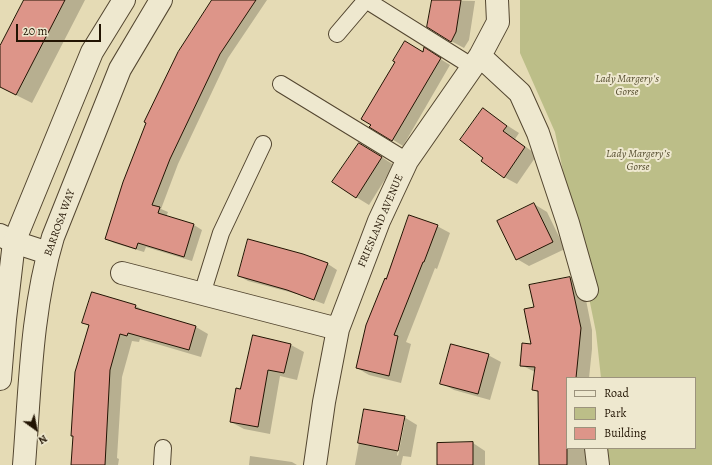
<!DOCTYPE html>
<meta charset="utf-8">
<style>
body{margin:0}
#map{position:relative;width:712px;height:465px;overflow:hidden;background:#e5dbb5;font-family:Alegreya,serif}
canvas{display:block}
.legend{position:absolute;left:566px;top:377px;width:130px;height:72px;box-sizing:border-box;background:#eee8cf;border:1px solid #9c937d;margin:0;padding:5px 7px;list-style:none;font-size:12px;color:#221403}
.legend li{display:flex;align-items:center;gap:8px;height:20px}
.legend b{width:20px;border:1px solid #9c937d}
.north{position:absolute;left:16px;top:409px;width:40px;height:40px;-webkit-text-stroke:3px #eee8cf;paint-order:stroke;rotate:147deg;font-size:11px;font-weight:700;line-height:16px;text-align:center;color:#221403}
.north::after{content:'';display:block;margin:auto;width:14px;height:18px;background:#221403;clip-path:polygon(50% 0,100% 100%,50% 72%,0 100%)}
.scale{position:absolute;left:16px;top:24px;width:85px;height:18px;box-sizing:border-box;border:2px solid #221403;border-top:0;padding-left:5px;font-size:12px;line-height:14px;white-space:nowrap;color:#221403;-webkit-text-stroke:3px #eee8cf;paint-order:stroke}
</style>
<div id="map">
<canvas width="712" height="465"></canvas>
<ul class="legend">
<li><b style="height:5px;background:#eee8cf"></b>Road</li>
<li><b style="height:11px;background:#bcbe88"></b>Park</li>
<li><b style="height:11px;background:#dd9589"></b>Building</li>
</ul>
<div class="north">N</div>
<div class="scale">20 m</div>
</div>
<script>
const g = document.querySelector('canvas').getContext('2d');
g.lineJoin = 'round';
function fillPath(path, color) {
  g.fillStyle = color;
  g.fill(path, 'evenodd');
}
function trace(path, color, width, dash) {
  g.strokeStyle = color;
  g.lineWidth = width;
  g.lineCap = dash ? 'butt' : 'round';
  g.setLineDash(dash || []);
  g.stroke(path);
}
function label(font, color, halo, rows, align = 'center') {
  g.font = font + ' Alegreya,serif';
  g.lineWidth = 4;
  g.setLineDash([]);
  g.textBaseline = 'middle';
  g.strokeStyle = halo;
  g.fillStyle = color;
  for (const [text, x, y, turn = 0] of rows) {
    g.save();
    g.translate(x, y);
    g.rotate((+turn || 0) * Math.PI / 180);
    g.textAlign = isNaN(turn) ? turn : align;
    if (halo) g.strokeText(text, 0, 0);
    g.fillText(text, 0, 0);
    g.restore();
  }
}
fillPath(new Path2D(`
 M520 0H712V465H609L608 448H695V378H601L596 332 555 132 520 53Z`), '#bcbe88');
fillPath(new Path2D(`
 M25 0H85L32 103 0 87V49Z
 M214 0H267L228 58 178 164 161 209 168 212 166 217 194 225 202 230 192 261 146 247 144 252 114 243 106 239Z
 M433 0 475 1 469 40 464 48 451 41Z
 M424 53 434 55 450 65 403 146 371 126 396 62Z
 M483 110 519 133 515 139 537 155 517 184 504 177 485 157Z
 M372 151 394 165 369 205 356 197Z
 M534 204 547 212 565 249 529 266 517 259Z
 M437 226 450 233 437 269 435 268 406 342 411 344 401 383 369 375 357 368 387 280Z
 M303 255 328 264 337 270 324 304 297 294 248 281 239 276Z
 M570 278 583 285 592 330V349L589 378H567V448H586V465H539V393L534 390 535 372 521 365 532 345 535 307Z
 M93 293 136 306 148 313 196 327 208 334 201 357 140 339 139 342 132 341 122 377 117 458 119 459 118 465H72L74 436H72L90 326 84 323Z
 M253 337 291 345 304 352 297 380 280 376 270 434 244 429 231 422 241 390Z
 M488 355 501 362 490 400 454 390 441 383Z
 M365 410 404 417 417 425 411 457 403 456 401 465H355ZM403 421H405L398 456 397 455Z
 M473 443 485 451V465H438Z
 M250 456 292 462 297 465H249Z`), '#0003');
const building = new Path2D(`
 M24 0H65L16 95 0 87V46Z
 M212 0H256L220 54 170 159 152 205 160 207 158 213 194 224 184 257 138 243 136 249 105 239 123 182 146 123 144 122 178 52Z
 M432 0H461L456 32 451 42 427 27Z
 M405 41 423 52 424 47 441 58 392 141 369 127 371 125 361 119 395 62 393 61Z
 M483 108 507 126 503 131 525 147 504 178 481 161 483 158 460 140Z
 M359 143 382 157 356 198 332 182Z
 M534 203 553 242 516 260 497 221Z
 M409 215 438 225 424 262H423L394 335 398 336 389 376 356 368 366 325 385 278 386 279Z
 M248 239 303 254 328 263 314 300 287 290 238 276Z
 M570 277 581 328 576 378H567V465H539L538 391 532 390 535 367 520 366 522 343 531 344 524 309 534 307 529 285Z
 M92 292 136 305 135 308 196 326 189 350 128 333 127 336 120 334 110 370 105 465H71L73 436H71L75 372 89 325 82 323Z
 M253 335 291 344 284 373 268 370 258 427 230 422 236 388 240 389Z
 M451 344 489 354 478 394 440 384Z
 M364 409 405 416 398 451 358 443Z
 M473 442V465H437V443Z`);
fillPath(building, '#dd9589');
trace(building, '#221403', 1);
const service = new Path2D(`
 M337 34 366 0 473 67
 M281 84 407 161
 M202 294 221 233 263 144
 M162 465 163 448`);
const minor = new Path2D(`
 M480 56 520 93 538 133 568 223 587 290
 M0 235 14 242 48 253
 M122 273 338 329
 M596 448 598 465
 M315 465 324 402 338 329 379 221 407 161 480 56 498 22 497 0`);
const tertiary = new Path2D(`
 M0 379 5 319 14 242 92 52 124 0
 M24 465C30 389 31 310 53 237L120 69 161 0`);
trace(service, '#534630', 18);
trace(minor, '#534630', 24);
trace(tertiary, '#534630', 24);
trace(service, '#eee8cf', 16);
trace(minor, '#eee8cf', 22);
trace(tertiary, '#eee8cf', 22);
label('italic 11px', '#585032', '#eee8cf', [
 ["Lady Margery's",627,79],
 ["Gorse",627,92],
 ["Lady Margery’s",638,154],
 ["Gorse",638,167]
]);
label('11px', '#221403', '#eee8cf', [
 ["FRIESLAND AVENUE",381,221,-67],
 ["BARROSA WAY",60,223,-70]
]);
</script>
